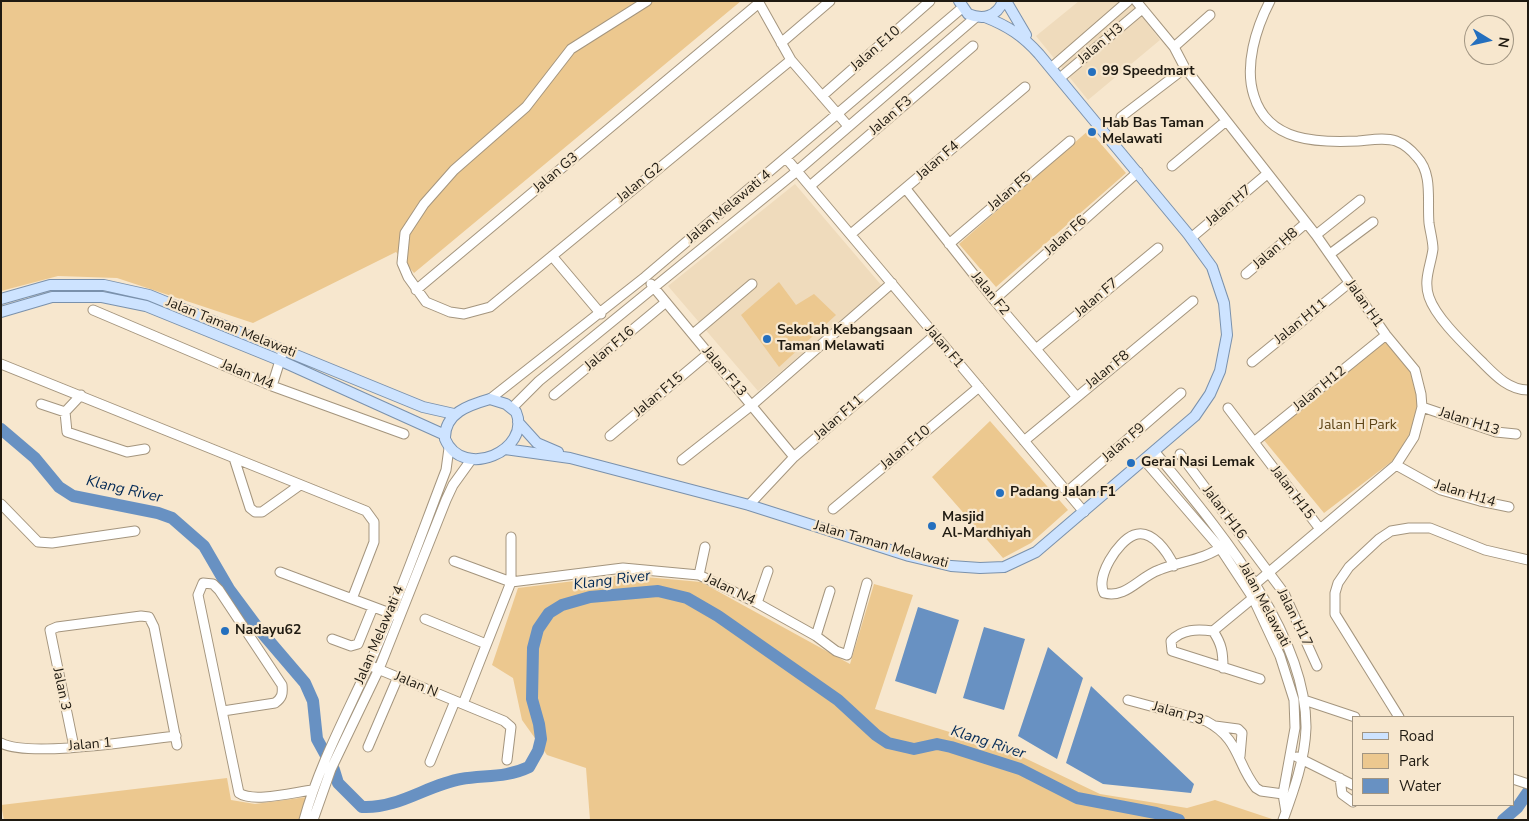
<!DOCTYPE html>
<style>
body{margin:0}
#map{position:relative;width:1529px;height:821px;overflow:hidden;background:#f7e7ce;font-family:"Nunito Sans",sans-serif}
canvas{display:block}
.frame{position:absolute;inset:0;border:2px solid #1f1a11;pointer-events:none}
.legend{position:absolute;left:1352px;top:716px;width:162px;height:90px;box-sizing:border-box;background:#f7e7ce;border:1px solid #a19582;margin:0;padding:6px 9px;list-style:none;font-size:15px;color:#1f1a11}
.legend li{display:flex;align-items:center;gap:10px;height:25px}
.legend b{width:25px;border:1px solid #a19582}
.north{position:absolute;left:1464px;top:15px;width:50px;height:50px;box-sizing:border-box;background:#f7e7ce;border:1px solid #a19582;border-radius:50%;rotate:99deg;font-size:14px;font-weight:700;line-height:20px;text-align:center;color:#1f1a11}
.north::after{content:'';display:block;margin:auto;width:18px;height:22px;background:#246fbe;clip-path:polygon(50% 0,100% 100%,50% 72%,0 100%)}
</style>
<div id="map">
<canvas width="1529" height="821"></canvas>
<div class="frame"></div>
<ul class="legend">
<li><b style="height:6px;background:#cde3ff"></b>Road</li>
<li><b style="height:14px;background:#ecc88f"></b>Park</li>
<li><b style="height:14px;background:#6891c2"></b>Water</li>
</ul>
<div class="north">N</div>
</div>
<script>
const g = document.querySelector('canvas').getContext('2d');
g.lineJoin = 'round';
function fillPath(path, color) {
  g.fillStyle = color;
  g.fill(path, 'evenodd');
}
function trace(path, color, width, dash) {
  g.strokeStyle = color;
  g.lineWidth = width;
  g.lineCap = dash ? 'butt' : 'round';
  g.setLineDash(dash || []);
  g.stroke(path);
}
function label(font, color, halo, rows, align = 'center') {
  g.font = font + ' "Nunito Sans",sans-serif';
  g.lineWidth = 4.5;
  g.setLineDash([]);
  g.textBaseline = 'middle';
  g.strokeStyle = halo;
  g.fillStyle = color;
  for (const [text, x, y, turn = 0] of rows) {
    g.save();
    g.translate(x, y);
    g.rotate((+turn || 0) * Math.PI / 180);
    g.textAlign = isNaN(turn) ? turn : align;
    if (halo) g.strokeText(text, 0, 0);
    g.fillText(text, 0, 0);
    g.restore();
  }
}
fillPath(new Path2D(`
 M1079 1H1130L1160 40 1088 100 1036 36Z
 M795 184 882 286 758 391 668 286Z`), '#efdbbc');
fillPath(new Path2D(`
 M1 1H741L414 273 396 252 253 323 117 278 58 276 1 291Z
 M1089 130 1126 173 996 287 959 244Z
 M779 282 796 305 814 294 836 315 779 367 741 315Z
 M1387 339 1411 371 1418 402 1410 433 1395 459 1324 513 1263 439Z
 M990 421 1068 510 1031 543 1003 558 932 477Z
 M623 575 701 582 850 664 874 584 913 595 875 709 1008 750 1100 794 1187 808 1215 800 1275 820H590L586 768 547 755 522 720 513 678 492 665 518 588Z
 M227 778 231 800 255 804 307 797 299 820H4L1 805Z`), '#ecc88f');
fillPath(new Path2D(`
 M918 607 959 620 936 694 895 681Z
 M984 627 1025 639 1004 710 963 698Z
 M1048 647 1083 678 1057 759 1018 736Z
 M1091 686 1194 784 1191 793 1103 784 1066 763Z`), '#6891c2');
trace(new Path2D(`
 M1 429 35 458 59 487 73 496 158 513 172 518 204 546 229 589 258 628 305 683 313 701 317 739 334 770 338 783 362 807C398 809 427 785 461 779 485 775 506 778 529 767L538 751 541 739 539 724 532 699 533 648 538 629 549 613 562 605 590 597 658 591 687 598 718 616 838 700 876 735 888 743 914 749 937 744 951 747 1020 769 1077 798 1156 813 1179 820
 M1503 820 1517 808 1528 792`), '#6891c2', 12);
const minor = new Path2D(`
 M647 1 571 49 526 107 454 170 424 204 405 233 402 263 408 277 426 302 450 312 464 314 490 307 791 60
 M758 1 791 60 848 126
 M1136 1 1174 47 1185 68 1316 235 1386 335 1415 370 1421 394 1422 407 1414 437 1396 465 1248 590
 M1270 1C1256 28 1244 66 1254 96 1268 142 1318 143 1358 141 1370 140 1385 137 1396 141 1404 144 1412 151 1417 157 1433 174 1427 201 1429 223 1430 231 1433 241 1433 249 1431 265 1423 280 1429 297 1436 318 1465 345 1481 361 1494 374 1508 390 1528 390
 M781 43 830 1
 M1174 47 1210 15
 M1051 68 1128 1
 M1060 78 1142 9
 M822 96 930 1
 M1121 117 1185 68
 M786 158 1084 512
 M1172 166 1226 121
 M810 186 973 46
 M906 189 994 300 1076 396
 M851 234 1025 87
 M1316 235 1360 200
 M1191 238 1267 174
 M949 244 1070 141
 M1330 254 1373 222
 M552 256 601 314
 M1246 274 1306 223
 M651 284 794 457
 M416 290 759 3
 M994 300 1138 172
 M93 310 272 386 404 434
 M693 334 752 284
 M1036 349 1158 248
 M1252 362 1349 283
 M1 364 366 511 374 522V542L352 599
 M272 386 282 354
 M81 395 65 412 67 432 127 452 145 449
 M554 395 666 302
 M490 399 645 277 962 8
 M41 404 65 412
 M1422 407 1496 432 1516 434
 M512 408 539 381 797 171 976 17
 M1228 408 1320 529
 M610 436 709 353
 M1024 441 1193 301
 M1254 442 1386 335
 M1155 452C1213 523 1307 631 1306 728 1305 759 1294 790 1283 820
 M1180 454 1284 593 1317 666
 M234 458 250 508 255 512H262L300 485
 M682 460 752 405 892 283
 M1145 461 1220 548 1253 598 1280 656 1294 700 1295 728 1283 794 1286 812
 M1396 465 1441 490 1480 501 1509 507
 M1067 492 1181 393
 M1 504 38 542 52 543 135 531
 M749 505 794 457 934 336
 M833 509 979 387
 M454 561 511 582 623 568 699 575 757 603 816 636 836 651 847 655 867 583
 M1174 566C1168 553 1152 528 1134 535 1118 541 1095 577 1104 593 1126 599 1139 577 1159 570 1181 561 1205 560 1224 545
 M280 572 395 615
 M699 575 705 547
 M757 603 768 571
 M425 619 486 644
 M1213 631 1253 598
 M816 636 830 591
 M332 639 351 646 358 644 373 607
 M373 667 504 721 511 727 507 760
 M1223 668C1223 653 1222 644 1213 631 1197 629 1182 629 1171 641L1172 651 1260 679
 M1128 700 1206 721C1240 739 1236 763 1256 788L1261 791 1283 794
 M1304 700 1355 717
 M463 704 511 582V537
 M223 711 275 703C282 698 283 694 282 685L219 590 213 584 203 583 198 595 239 793C253 803 295 792 313 790
 M1399 717 1335 614V593L1338 583 1349 567 1379 539 1391 531 1409 528H1430L1485 550 1528 560
 M1215 726 1238 729 1242 733 1240 756
 M1 743C29 758 140 740 176 736
 M74 747 50 630 57 627 141 616 149 617 154 627 177 745
 M368 747 398 677
 M1297 757 1353 785
 M430 762 455 701
 M1340 778 1342 794 1353 802
 M1513 779 1528 784
 M304 820C319 765 346 716 369 665 398 601 421 535 446 470L449 448
 M313 820 331 769 379 669 446 500 453 485 471 460`);
const major = new Path2D(`
 M959 1 968 14C983 20 997 17 1003 1
 M1006 1 1026 35
 M1 299 50 285H104L149 295 423 407 454 414
 M1 312 52 297H102L146 306 279 360 445 435
 M490 399 506 404 516 412C532 450 463 481 445 439 444 413 469 405 490 399Z
 M518 422 537 443 558 452
 M505 449 570 458 749 505 909 556 951 566 980 568 1004 567 1036 552 1195 416 1210 394 1220 371 1227 335 1224 303 1212 267 1188 234 1039 54C1023 36 1008 26 985 17`);
trace(minor, '#a4957e', 11);
trace(major, '#7a91ac', 12);
trace(minor, '#fff', 9);
trace(major, '#cde3ff', 10);
for (const [x, y, r, color] of [
 [1092,72,5,"#246fbe"],
 [1092,132,5,"#246fbe"],
 [767,339,5,"#246fbe"],
 [1131,463,5,"#246fbe"],
 [1000,493,5,"#246fbe"],
 [932,526,5,"#246fbe"],
 [225,631,5,"#246fbe"]
]) {
  const dot = new Path2D();
  dot.arc(x, y, r, 0, 2 * Math.PI);
  g.fillStyle = color;
  g.fill(dot);
  trace(dot, '#f7e7ce', 2);
}
label('14px', '#1f1a11', '#f7e7ce', [
 ["Jalan H3",1101,44,-40],
 ["Jalan E10",876,49,-41],
 ["Jalan F3",891,116,-41],
 ["Jalan F4",938,161,-41],
 ["Jalan G3",556,173,-40],
 ["Jalan G2",640,183,-39],
 ["Jalan F5",1010,192,-40],
 ["Jalan H7",1229,206,-40],
 ["Jalan Melawati 4",729,207,-40],
 ["Jalan F6",1066,236,-42],
 ["Jalan H8",1276,249,-41],
 ["Jalan F2",990,294,51],
 ["Jalan F7",1097,298,-40],
 ["Jalan H1",1364,304,55],
 ["Jalan H11",1301,322,-39],
 ["Jalan Taman Melawati",231,328,22],
 ["Jalan F1",944,347,50],
 ["Jalan F16",610,349,-40],
 ["Jalan F8",1108,370,-39],
 ["Jalan F13",724,372,50],
 ["Jalan M4",247,375,23],
 ["Jalan H12",1320,389,-39],
 ["Jalan F15",659,395,-40],
 ["Jalan F11",839,418,-41],
 ["Jalan H13",1469,422,18],
 ["Jalan F9",1124,443,-41],
 ["Jalan F10",906,448,-40],
 ["Jalan H15",1292,493,53],
 ["Jalan H14",1465,494,17],
 ["Jalan H16",1224,513,53],
 ["Jalan Taman Melawati",881,545,16],
 ["Jalan N4",730,590,26],
 ["Jalan Melawati",1264,605,62],
 ["Jalan H17",1294,618,64],
 ["Jalan Melawati 4",380,635,-67],
 ["Jalan N",416,685,23],
 ["Jalan 3",61,689,78],
 ["Jalan P3",1178,714,16],
 ["Jalan 1",90,745,-5]
]);
label('bold 14px', '#1f1a11', '#f7e7ce', [
 ["99 Speedmart",1102,72],
 ["Hab Bas Taman",1102,124],
 ["Melawati",1102,140],
 ["Sekolah Kebangsaan",777,331],
 ["Taman Melawati",777,347],
 ["Gerai Nasi Lemak",1141,463],
 ["Padang Jalan F1",1010,493],
 ["Masjid",942,518],
 ["Al-Mardhiyah",942,534],
 ["Nadayu62",235,631]
], 'left');
label('14px', '#5d4416', '#f7e7ce', [
 ["Jalan H Park",1358,426]
]);
label('italic 15px', '#002855', '#f7e7ce', [
 ["Klang River",124,490,13],
 ["Klang River",612,581,-7],
 ["Klang River",988,743,18]
]);
</script>
